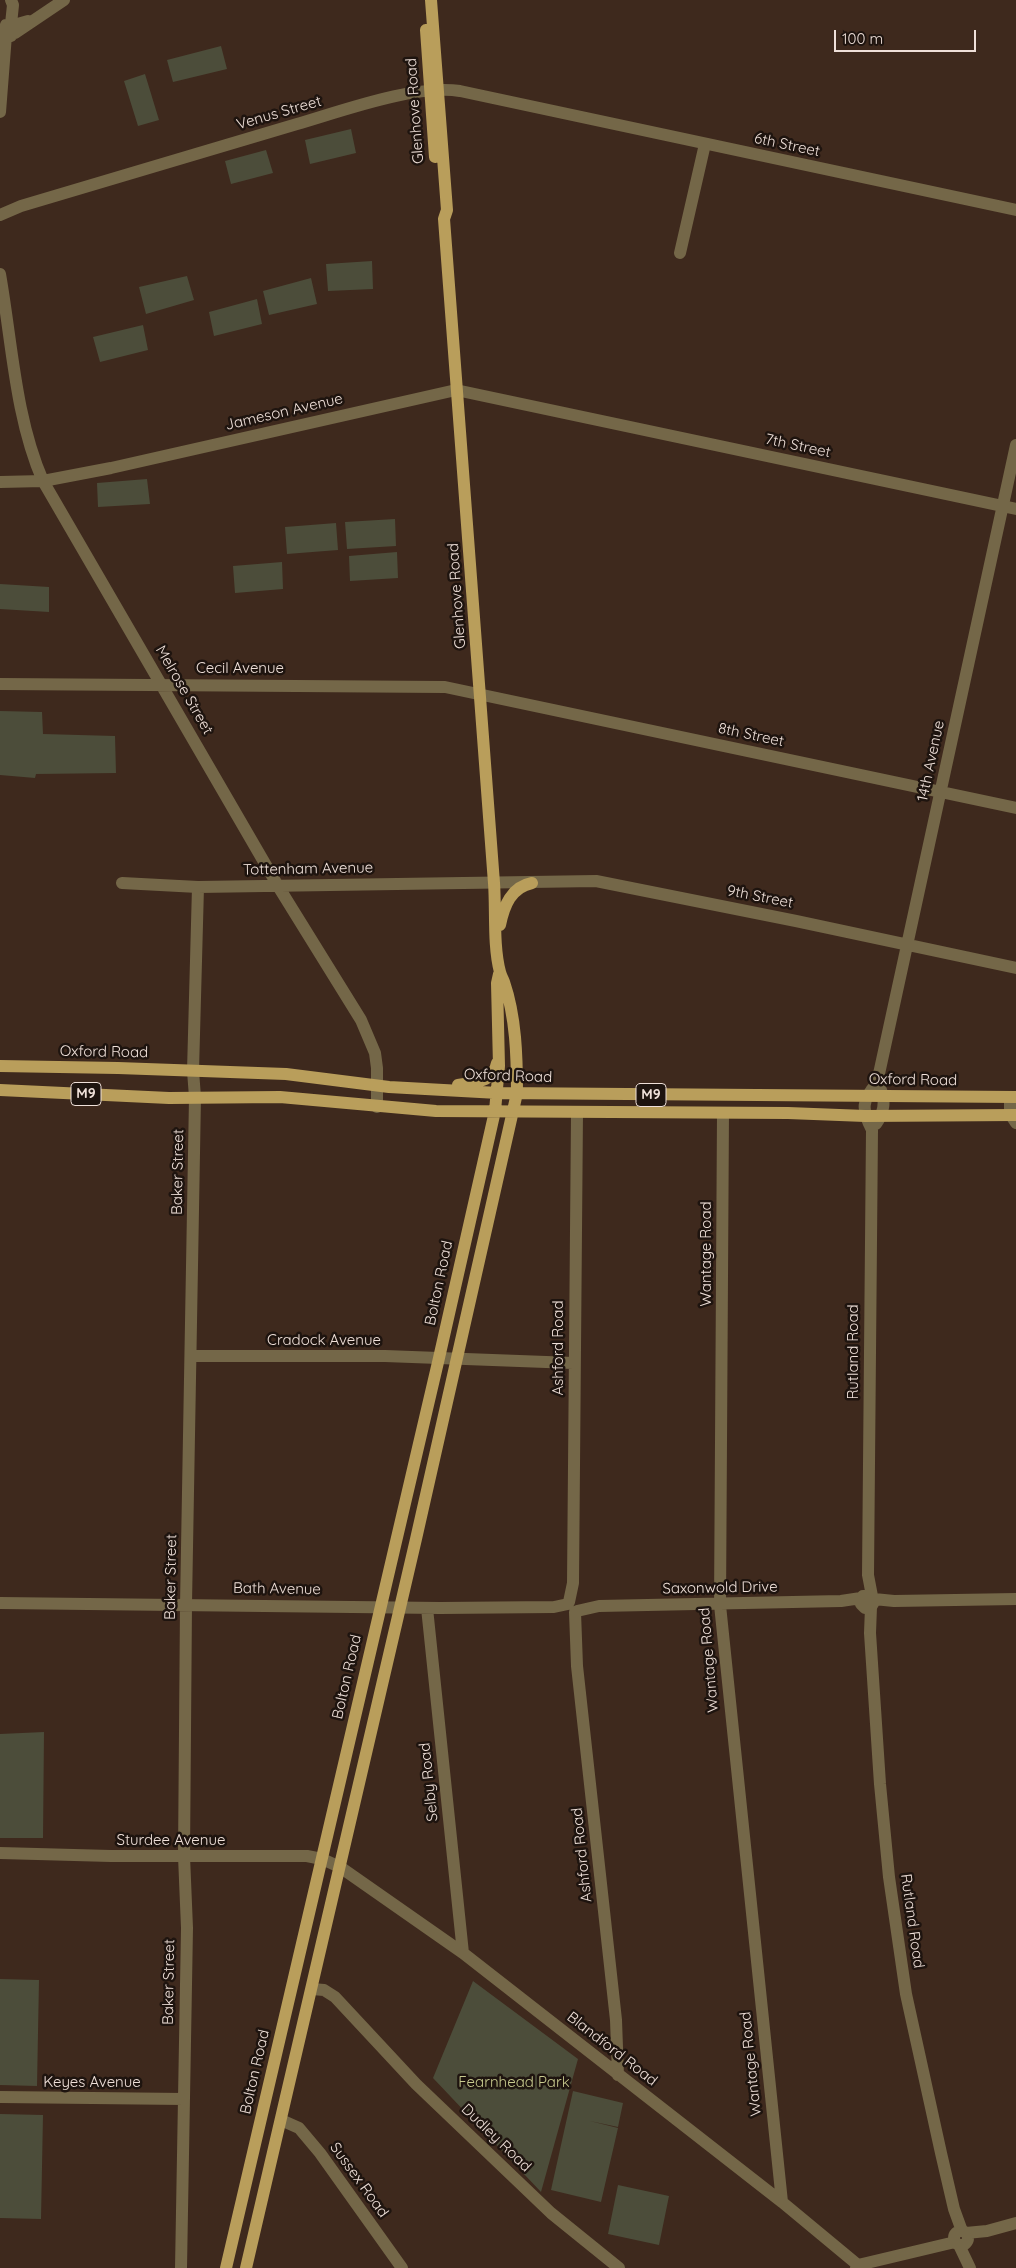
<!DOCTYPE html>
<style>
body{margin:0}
#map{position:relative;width:1016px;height:2268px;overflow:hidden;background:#3e291d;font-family:Quicksand,sans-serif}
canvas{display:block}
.scale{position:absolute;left:834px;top:30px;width:142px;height:22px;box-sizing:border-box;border:2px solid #efe0d9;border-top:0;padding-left:6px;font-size:15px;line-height:18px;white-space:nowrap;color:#efe0d9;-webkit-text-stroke:4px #1e140f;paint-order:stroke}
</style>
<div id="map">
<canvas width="1016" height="2268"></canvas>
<div class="scale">100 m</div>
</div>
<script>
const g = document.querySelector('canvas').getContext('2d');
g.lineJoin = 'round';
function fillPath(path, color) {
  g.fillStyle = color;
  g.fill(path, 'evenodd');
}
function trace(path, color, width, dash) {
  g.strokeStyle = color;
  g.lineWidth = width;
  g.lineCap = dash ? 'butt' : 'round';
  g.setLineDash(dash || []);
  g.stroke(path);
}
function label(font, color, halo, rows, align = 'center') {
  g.font = font + ' Quicksand,sans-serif';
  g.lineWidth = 5;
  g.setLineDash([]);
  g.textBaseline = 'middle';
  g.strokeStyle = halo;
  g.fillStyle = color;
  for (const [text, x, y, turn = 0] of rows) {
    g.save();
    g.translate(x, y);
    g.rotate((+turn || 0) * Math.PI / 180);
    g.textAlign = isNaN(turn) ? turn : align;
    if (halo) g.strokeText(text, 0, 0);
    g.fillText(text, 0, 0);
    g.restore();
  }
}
fillPath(new Path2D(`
 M221 46 227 69 173 82 167 60Z
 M145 74 159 120 138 126 124 81Z
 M351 129 356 153 310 164 305 140Z
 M266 150 273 173 231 184 225 161Z
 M372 261 373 289 328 291 326 264Z
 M187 276 194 300 146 314 139 287Z
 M311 278 317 304 269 315 263 291Z
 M257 299 262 324 214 336 209 312Z
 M143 325 148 350 100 362 93 337Z
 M147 479 150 504 98 507 97 483Z
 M395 519 396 546 347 549 345 522Z
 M336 523 338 550 287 554 285 527Z
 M397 552 398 578 350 581 349 556Z
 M282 562 283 589 235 593 233 566Z
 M0 584 49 587V612L0 609Z
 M0 711 42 712 43 734 115 736 116 773 36 774 35 778 0 775Z
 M44 1732 43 1838H0V1734Z
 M0 1979 39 1980 37 2086 0 2085Z
 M473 1981 578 2059 541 2192 433 2078Z
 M573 2091 623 2103 618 2127 590 2121 618 2128 601 2202 551 2190Z
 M0 2114 43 2115 41 2219 0 2218Z
 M618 2185 669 2196 659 2245 608 2234Z`), '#4c4d3a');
trace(new Path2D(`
 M11 24 13 5 11 0
 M15 33 64 0
 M11 36 4 32 6 25H14L28 21
 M0 112 6 35
 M0 215 21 206C113 179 205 151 297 124 342 111 415 84 460 91L1016 210
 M680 253 705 144
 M0 274C12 342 15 417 43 481L278 886 361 1020 375 1053 377 1068V1107
 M0 482 43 481 111 468 456 390 1016 509
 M0 684 445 687 1016 808
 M122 883 198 887 596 881 796 921 1016 968
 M1010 1097V1114L1016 1123
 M723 1113 720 1605 782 2202
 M876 1124C884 1113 886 1100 880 1088
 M872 1130C861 1109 862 1100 877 1083L1016 445
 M192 1356H385L573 1363
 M872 1596 868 1575 872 1130
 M874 1599 894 1601 1016 1599
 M569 1602 573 1583 577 1113
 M0 1603 440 1608 554 1607 568 1604
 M871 1607 865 1608 861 1604 863 1596H872L874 1602 871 1607 870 1633 880 1784 889 1877 906 1994 941 2153 954 2209 962 2231
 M427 1608 463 1953
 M577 1611 599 1606 841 1601 861 1598
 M575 1612 577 1666 616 2020 618 2075
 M0 1853 111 1856H307L322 1859 340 1867 463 1953 782 2202 858 2265
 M312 1989 324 1990 335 1997 416 2084 551 2213 619 2268
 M0 2097 184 2099
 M281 2120 299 2128 320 2153 402 2268
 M954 2238a7 7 0 1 1 14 0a7 7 0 1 1-14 0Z
 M966 2233 987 2231 1016 2223
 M959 2245 970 2268
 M181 2268 187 1928 184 1856 186 1604 195 1097 193 1071 198 887
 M856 2268 858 2265 955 2242`), '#746748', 12);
trace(new Path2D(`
 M426 30 435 157
 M500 925C504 906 511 887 532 883
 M0 1066 118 1068 286 1074 389 1087 498 1093 1016 1097
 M458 1085C475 1082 493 1083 497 1063
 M0 1090 169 1098 280 1097 436 1111 788 1113 865 1116 1016 1115
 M226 2268 439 1358 495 1111 499 1066 497 983 499 974
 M246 2268 416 1539 517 1093C517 1057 516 1017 504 982 503 979 501 976 500 972 493 946 496 910 494 883L444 219 447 210 431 0`), '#b99e5b', 12);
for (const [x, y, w] of [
 [86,1094,30],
 [651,1095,30]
]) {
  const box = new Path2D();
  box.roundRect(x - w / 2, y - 11.5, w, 23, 4);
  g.fillStyle = '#1e140f';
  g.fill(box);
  trace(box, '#efe0d9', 1);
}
label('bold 14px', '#efe0d9', null, [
 ["M9",86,1094],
 ["M9",651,1095]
]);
label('15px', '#efe0d9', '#1e140f', [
 ["Glenhove Road",415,111,-94],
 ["Venus Street",279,113,-16],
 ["6th Street",787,145,12],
 ["Jameson Avenue",284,412,-13],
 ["7th Street",798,446,12],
 ["Glenhove Road",457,596,-94],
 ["Cecil Avenue",240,668],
 ["Melrose Street",184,690,60],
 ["8th Street",751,735,12],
 ["14th Avenue",931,761,-78],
 ["Tottenham Avenue",308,869,-1],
 ["9th Street",760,897,11],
 ["Oxford Road",104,1052,1],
 ["Oxford Road",508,1076,2],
 ["Oxford Road",913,1080,1],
 ["Baker Street",178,1172,-89],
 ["Wantage Road",706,1254,-90],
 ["Bolton Road",439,1283,-78],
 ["Cradock Avenue",324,1340],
 ["Ashford Road",558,1348,-90],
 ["Rutland Road",853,1352,-90],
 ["Baker Street",171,1577,-89],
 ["Saxonwold Drive",720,1588,-1],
 ["Bath Avenue",277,1589,1],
 ["Wantage Road",709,1660,-95],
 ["Bolton Road",347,1677,-77],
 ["Selby Road",429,1782,-96],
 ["Sturdee Avenue",171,1840],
 ["Ashford Road",582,1855,-96],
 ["Rutland Road",912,1921,82],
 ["Baker Street",169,1982,-89],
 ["Blandford Road",612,2049,38],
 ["Wantage Road",751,2064,-96],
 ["Bolton Road",255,2072,-77],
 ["Keyes Avenue",92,2082],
 ["Dudley Road",496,2138,44],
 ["Sussex Road",359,2180,54]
]);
label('15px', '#c8cb8f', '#1e140f', [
 ["Fearnhead Park",514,2082]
]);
</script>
